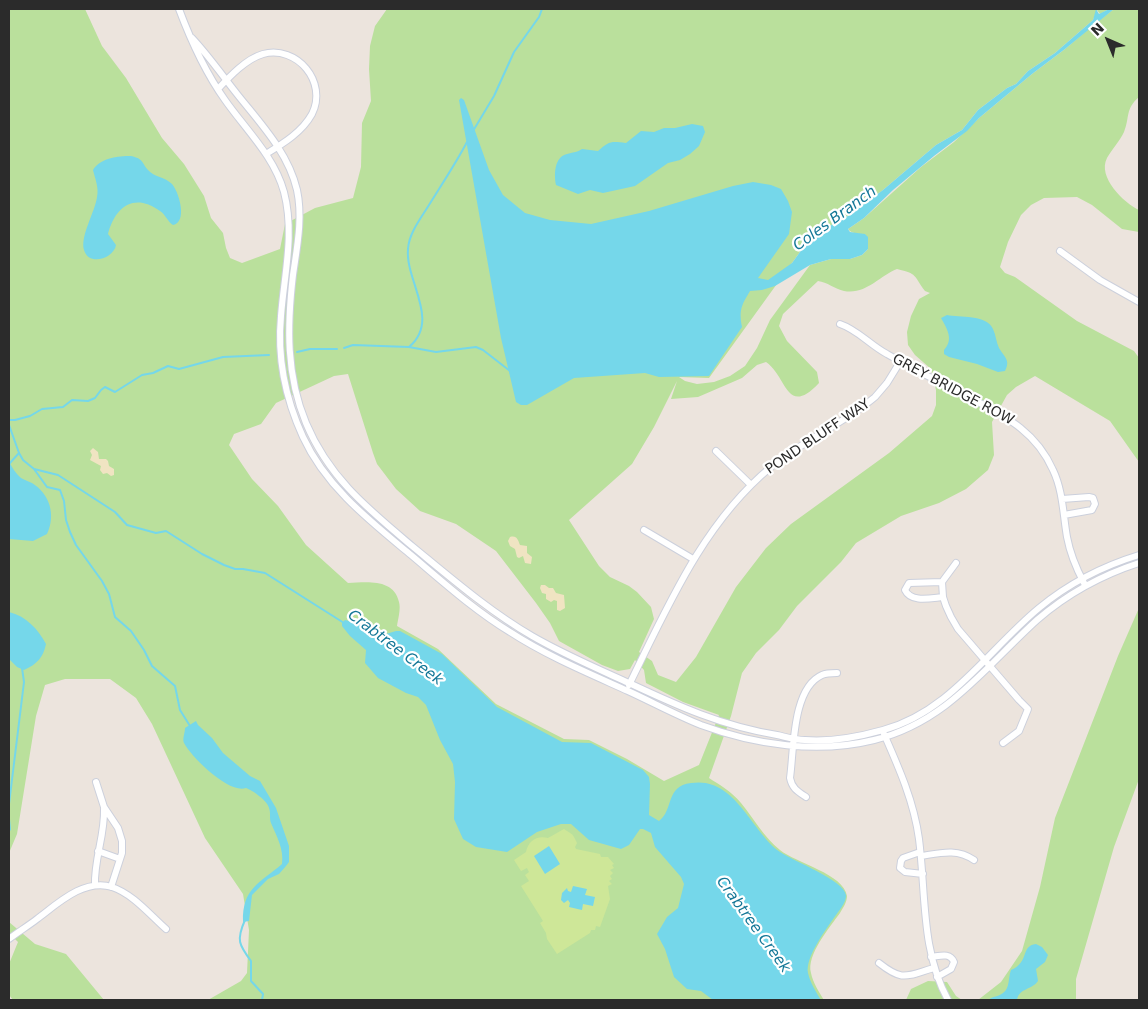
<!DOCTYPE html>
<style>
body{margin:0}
#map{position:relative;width:1148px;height:1009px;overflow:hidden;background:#ece4dd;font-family:"DejaVu Sans",sans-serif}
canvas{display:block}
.frame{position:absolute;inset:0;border:10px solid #2b2b2b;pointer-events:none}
.north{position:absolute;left:1083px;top:15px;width:50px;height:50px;-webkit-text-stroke:4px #fff;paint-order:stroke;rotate:316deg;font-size:14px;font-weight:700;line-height:20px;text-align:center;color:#2b2b2b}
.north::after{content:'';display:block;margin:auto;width:18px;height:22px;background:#2b2b2b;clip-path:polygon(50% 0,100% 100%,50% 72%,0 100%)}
</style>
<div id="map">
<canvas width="1148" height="1009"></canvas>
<div class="frame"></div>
<div class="north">N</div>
</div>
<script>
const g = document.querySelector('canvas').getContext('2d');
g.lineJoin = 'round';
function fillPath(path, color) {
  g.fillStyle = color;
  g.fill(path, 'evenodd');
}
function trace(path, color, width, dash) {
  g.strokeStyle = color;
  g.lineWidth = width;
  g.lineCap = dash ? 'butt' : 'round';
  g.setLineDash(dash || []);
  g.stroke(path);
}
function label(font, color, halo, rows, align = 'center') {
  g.font = font + ' "DejaVu Sans",sans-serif';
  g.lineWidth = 4.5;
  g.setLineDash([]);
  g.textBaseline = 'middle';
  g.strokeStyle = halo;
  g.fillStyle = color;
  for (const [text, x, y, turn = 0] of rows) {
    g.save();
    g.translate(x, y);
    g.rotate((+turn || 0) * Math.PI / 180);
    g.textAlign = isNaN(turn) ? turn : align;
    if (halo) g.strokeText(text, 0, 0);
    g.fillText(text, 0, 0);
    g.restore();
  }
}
fillPath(new Path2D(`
 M9 9H85L102 46 126 78 162 138 184 164 204 196 211 218 223 233 226 248 230 258 242 263 280 249 285 224 315 208 353 198 361 167 362 123 371 101 369 69 370 46 375 26 387 9H1109L1100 14 1097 10 1093 20 1055 53 1028 71 1016 84 1007 88 978 110 962 130 936 145 883 190 848 216 839 220 805 245 709 378 679 377 685 381 697 384 714 382 730 376 745 366 757 348 770 320 810 265 831 259H850L862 255 868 249 865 234C859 234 852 234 848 229L864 218 921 167 954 142 979 118 1032 74 1065 49 1097 22 1114 9H1139V97C1125 109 1130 117 1124 132 1120 141 1112 149 1107 158 1097 177 1124 203 1139 210V232L1122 229 1092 205 1077 197 1044 198 1031 205 1021 215 1008 242 1000 267 1005 273 1015 277 1077 321 1134 351 1139 358V462L1110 421 1035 376 1016 387 1007 395 992 422 994 455 988 470 966 489 939 503 901 516 856 543 841 562 797 606 779 630 756 653 742 673 731 716 709 778C720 785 732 792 741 803 754 819 764 837 780 850 796 863 844 874 847 896 847 902 843 908 840 913 830 927 806 955 811 973 813 983 819 992 824 1000H208L241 981 247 973 249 930 243 894 205 838 152 724 136 698 110 679H65L45 685 36 716 17 834 9 853ZM897 269C918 274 913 275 925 291L930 293 919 299 911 316 907 332 908 345 915 355 931 369 936 390V405L932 416 889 453 791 524 766 548 736 587 696 657 676 682 658 675 652 661 639 652 654 619 651 607 637 592 629 586 610 577 599 566 569 520 632 464 654 427 677 381 671 399 698 397 742 378 757 365 766 362C787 376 786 418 819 383L817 372 787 341 779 326 783 314 818 281C827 282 835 289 844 291 866 295 879 276 897 269ZM348 374 373 453 377 464 396 489 420 511 456 524 496 551 536 603 550 623 559 641 602 665 618 671 630 669 635 660 644 670 646 683 683 702 719 715 699 765 664 781 627 759 589 740 564 739 496 704 438 649 397 626C398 619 401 609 399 602 394 578 366 582 348 583L306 545 278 506 252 479 229 445 234 434 261 424 276 403 334 376Z
 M1139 608V779L1114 847 1076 979V1000H978L1001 982 1022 951 1040 887 1055 818 1118 656Z
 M9 922 35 944 66 954 104 1000H13L9 995V964L18 942 9 933Z
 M928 981 947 982 956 996 962 1000H906L911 989Z`), '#bae09c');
fillPath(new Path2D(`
 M93 448 98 452 99 459H106L108 461 109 466 114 469V475L111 476 107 473 103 474 100 470 101 466 90 460 92 455 90 451Z
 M510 537C517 535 518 540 520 545L527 546V553L532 557 531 564 525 563 523 556 519 558 517 557 515 549 510 546 508 541Z
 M541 585H545L549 588H553L556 593 564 595 565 608 560 611 557 610V601L554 600 551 602 546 599V594L542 593 540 588Z`), '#f0e4c2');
fillPath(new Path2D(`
 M564 829C570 834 572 831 577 843L575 847 576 849 600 854 601 857H608L614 864 612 865 614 868 610 870 613 873 610 876 612 879 609 881 612 884 608 886 610 899 600 927 596 926 595 930H591L590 933 557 954 547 939 546 933 540 923 543 921 521 886 529 881 525 875 529 872 527 868 521 871 514 860 526 852C528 841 537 835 548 838Z`), '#cee798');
fillPath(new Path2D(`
 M1096 9 1099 14 1109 9H1114L1065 49 1032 74 979 118 967 131 934 156 893 190 864 218 848 229 850 232 865 234 868 237V249L862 255 850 259H831L810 265 775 286 762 290 750 291C741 306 739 310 742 327L709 376 659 377 645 373 574 378 527 405H521L516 402 501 338 459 100 461 98 464 100 489 170 503 195 525 213 550 220 591 224 649 211 733 186 753 182 771 185 781 189 788 201 792 212 789 234 758 278 768 280 792 263 805 245 838 220 848 216 883 190 936 145 962 130 978 110 1007 88 1016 84 1028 71 1055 53 1093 20Z
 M692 124 703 126 705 132 699 146 690 154 680 160 668 163 635 186 603 193 590 190 578 194 556 185C554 175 554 157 567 154 573 152 576 153 582 149L598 151C609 141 611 141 626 143L641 131 654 132 664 128H675Z
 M131 156C144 159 141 162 148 170 154 177 165 177 172 184 179 192 188 222 173 225 167 221 166 215 160 211 134 192 115 207 108 234L116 245C114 258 89 267 84 250 80 236 95 212 97 197 99 187 95 179 93 170 100 158 118 156 131 156Z
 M947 315C959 318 987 314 993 329 996 335 996 342 999 348 1004 357 1011 360 1005 371L998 372 977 364 949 357 944 354V350C954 339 947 329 941 318Z
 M9 462C12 467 16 474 21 478 24 480 28 481 32 483 50 494 56 515 47 534L33 541 9 539Z
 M9 612C26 616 38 629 46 644 43 658 37 664 24 670L17 667 9 659Z
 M345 620 360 624 376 637 396 631H400L442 654 497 707 562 742 591 743 643 770 649 777 650 784 649 815 659 821C674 810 665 786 691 783 735 776 750 830 780 852 793 861 844 880 846 895 846 903 840 909 836 915 827 928 805 957 808 973 810 982 816 992 821 1000H713L701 991 687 989 674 977 665 949 657 934 667 917 678 908 684 884 681 877 655 847 651 833 643 829H640L629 845 621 849 589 840 571 824H561L537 832 507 852 476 847 463 839 454 819 455 782 453 764 440 740 426 705 418 697 406 693 378 678 365 663 366 650 350 636 342 626V623Z
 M196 721 198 725 212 738 223 753 250 776 260 781 276 808 289 846V862L286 866 279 874 268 879 252 895 249 921 243 922C242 888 260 883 282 864 284 849 277 837 271 823 269 818 271 813 269 808 268 801 252 790 246 788 229 794 192 758 184 743 182 739 185 733 185 728Z
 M549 846 560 864 545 874 534 856Z
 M573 886 587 889 585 895 595 897 593 906 583 904 582 910 569 907 570 903 568 900 564 903 561 900 562 893 567 888 568 891 571 892Z
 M1036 944 1042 947 1048 955 1045 962 1036 969 1038 981C1032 990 1019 988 1017 1000H988C993 996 998 997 1003 993 1010 988 1008 978 1011 970 1030 962 1020 946 1036 944Z`), '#75d7ea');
trace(new Path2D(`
 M473 131 494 96 514 52 539 17 542 9
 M409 347C441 320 405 281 408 249 409 233 421 218 429 205 442 184 456 163 467 142
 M344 348 353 345 409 347 436 352 476 347 483 350 510 371
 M297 352 310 349H337
 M9 420H15L30 416 42 409 63 407 72 400 88 401 95 398 101 390 105 387 115 392 142 375 153 373 168 366 179 369 223 357 269 355
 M9 425 19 453 23 460 34 469 58 475 115 512 127 525 156 533 166 531 202 554 224 565 235 569H243L265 573 344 623
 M9 464 19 453
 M34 469 47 487 60 490 64 501 66 520 70 532 76 545 102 581 109 594 115 617 131 631 144 650 152 666 175 686 180 710 190 726
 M9 804 24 682 22 668
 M9 819 10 829 9 831
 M245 920C236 940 239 945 251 961V981L263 994 262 1000`), '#75d7ea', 2);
const minor = new Path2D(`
 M179 9C191 41 205 72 225 100 246 130 274 156 284 192 295 234 284 275 281 316 277 358 286 400 303 437 326 487 370 521 411 555 443 582 474 610 510 632 547 656 588 673 628 691 652 702 676 715 701 725 755 745 818 754 874 740 947 722 985 667 1037 620 1067 594 1102 575 1139 563
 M192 38C208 55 222 75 237 94 260 123 288 152 297 190 303 218 297 247 293 275 287 326 286 375 306 423 329 478 368 509 412 546 451 578 489 611 532 636 563 654 596 668 629 683 678 706 722 726 777 735 786 737 795 740 805 740 830 742 858 737 883 730 950 712 988 650 1039 608 1068 584 1103 566 1139 555
 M218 89C230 76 246 59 263 54 297 45 328 82 312 114 302 132 284 143 266 154
 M1060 251 1100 280 1139 302
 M840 324C858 330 870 345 887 354 913 369 939 382 965 395 1002 415 1035 429 1053 470 1063 491 1063 514 1067 537 1070 553 1076 568 1084 583
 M716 451 751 485
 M1062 499 1089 497 1093 498 1095 504 1092 510 1064 515
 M644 530 693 559
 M956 563 942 582 943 597 946 606 951 617 958 629 1019 700 1028 709 1019 731 1003 743
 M942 582 909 583 905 590C911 603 931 598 943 597
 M629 685C667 608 703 523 771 467 804 440 843 424 875 397L887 383 900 362
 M884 734C899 768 914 802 919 839 926 894 921 951 948 1000
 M96 782 104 807 118 828 122 841V853L111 887
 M806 797C797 791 792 788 790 778 794 750 792 688 822 675 826 673 832 673 837 673
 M98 851 120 859
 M920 852 903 858 901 861 900 868 905 872 923 874
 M921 856C940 853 957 848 974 860
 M95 885C94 859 105 835 104 809
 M9 939C18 932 28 926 37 919 57 904 84 878 112 887 133 894 150 915 166 929
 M931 957C940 956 950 952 954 962L951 969 937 977
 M879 963C903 982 906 976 934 968`);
trace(minor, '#ccd0dc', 8);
trace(minor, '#fff', 6);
label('14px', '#2b2b2b', '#fff', [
 ["GREY BRIDGE ROW",953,390,28],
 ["POND BLUFF WAY",818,437,-34]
]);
label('italic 15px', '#137797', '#fff', [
 ["Coles Branch",835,219,-36],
 ["Crabtree Creek",395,648,37],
 ["Crabtree Creek",753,925,54]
]);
</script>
